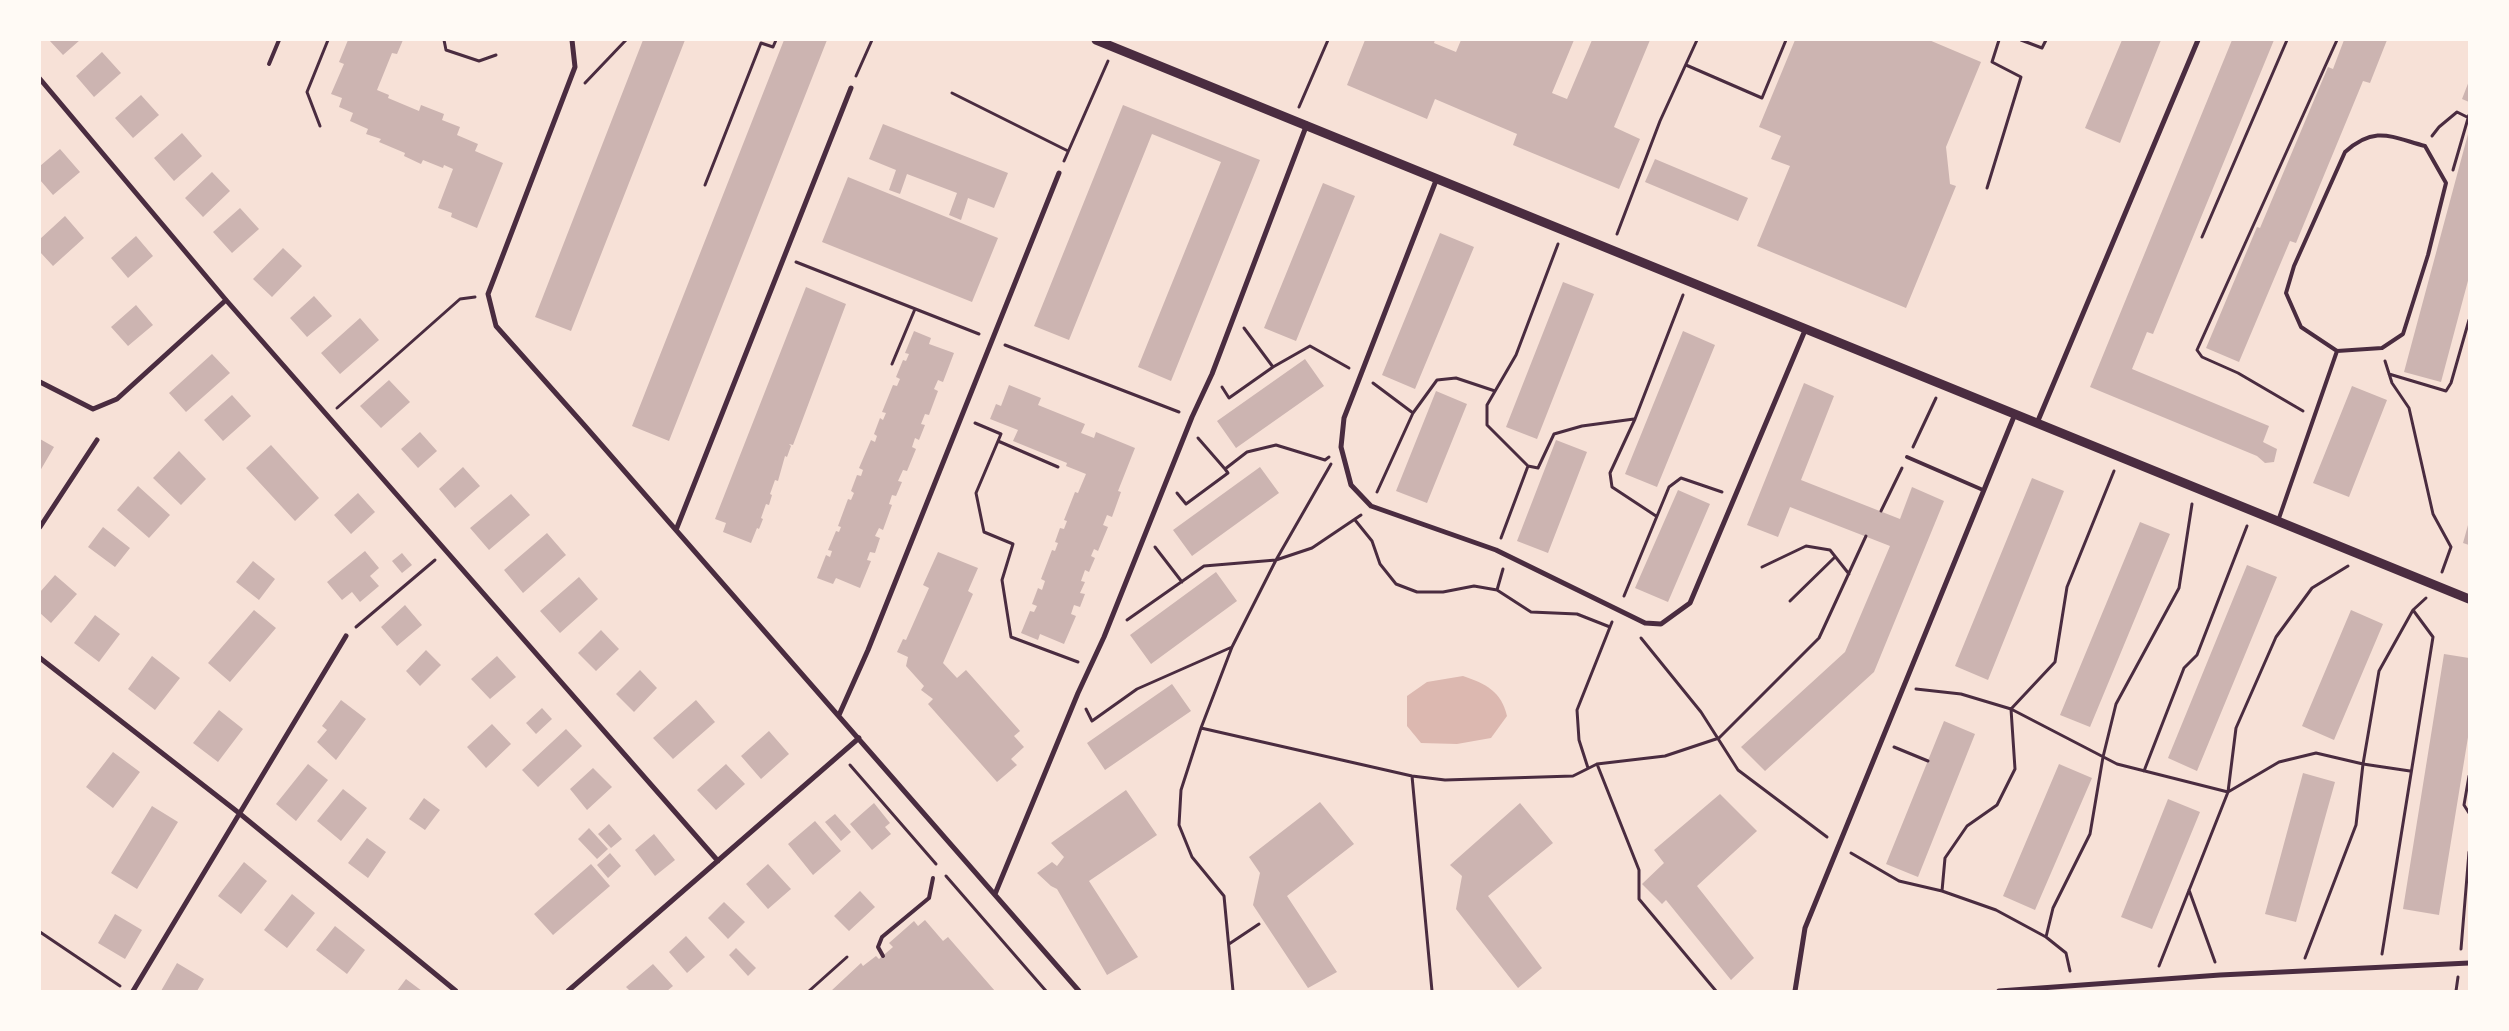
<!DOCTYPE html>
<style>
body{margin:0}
#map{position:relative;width:2509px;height:1031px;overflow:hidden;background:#f7e1d7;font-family:"Fira Sans Condensed",sans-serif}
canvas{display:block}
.frame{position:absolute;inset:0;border:41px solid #fffaf5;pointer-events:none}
</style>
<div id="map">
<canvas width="2509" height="1031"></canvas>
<div class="frame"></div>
</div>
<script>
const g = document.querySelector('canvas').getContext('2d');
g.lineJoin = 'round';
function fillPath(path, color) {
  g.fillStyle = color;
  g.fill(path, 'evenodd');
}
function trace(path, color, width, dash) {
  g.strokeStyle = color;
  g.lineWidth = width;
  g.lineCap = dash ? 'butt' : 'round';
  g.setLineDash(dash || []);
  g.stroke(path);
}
fillPath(new Path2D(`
 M1463 676C1486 684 1501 691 1507 716L1491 738 1457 744 1421 743 1407 726V696L1427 682Z`), '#dcb8b0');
fillPath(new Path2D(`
 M49 40H80L63 55Z
 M348 40H403L397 54 392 53 377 90 389 95 388 98 419 111 421 105 444 114 442 120 460 127 457 135 478 144 475 151 503 163 477 228 451 217 452 213 438 208 453 169 444 165 443 168 423 160 421 164 404 156 405 153 379 142 381 139 366 134 368 129 350 121 353 113 339 107 342 98 331 94 344 64 339 62Z
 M643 40H685L571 331 535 317Z
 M784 40H827L669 441 632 426Z
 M1365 40H1435L1434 43 1456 52 1461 40H1574L1552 93 1567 99 1592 40H1650L1614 127 1640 139 1619 189 1513 145 1517 134 1435 99 1427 119 1347 85Z
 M1795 40H1929L1981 62 1946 147 1950 184 1956 186 1906 308 1757 246 1790 166 1771 159 1781 136 1759 127Z
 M2122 40H2161L2120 143 2085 128Z
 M2232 40H2274L2153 334 2147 332 2132 369 2269 426 2263 442 2277 449 2274 462 2265 463 2257 456 2090 387Z
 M2344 40H2387L2370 83 2363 81 2296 243 2290 241 2239 362 2206 348 2257 227 2260 228 2328 67 2333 69Z
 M102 52 121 73 94 97 76 76Z
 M2469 81V102L2462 99Z
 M141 95 159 115 133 138 115 118Z
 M1123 105 1260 160 1171 381 1138 367 1221 162 1152 134 1069 340 1034 326Z
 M883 124 1008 173 994 208 968 198 961 220 949 215 957 193 907 174 900 194 889 190 896 170 869 159Z
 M182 133 202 156 174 181 154 158Z
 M2468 134 2469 277 2441 382 2404 372Z
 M60 149 80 172 53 195 40 180V166Z
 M1655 159 1748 198 1738 221 1645 182Z
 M212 172 230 191 203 217 185 198Z
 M848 177 998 238 972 302 822 242Z
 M1323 183 1355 196 1296 341 1264 328Z
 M240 208 259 229 232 253 213 232Z
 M65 216 84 238 53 266 40 252V239Z
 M1440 233 1474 247 1415 389 1382 375Z
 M136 236 153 256 128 278 111 258Z
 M283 248 302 266 272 297 253 279Z
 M1563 282 1594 294 1537 439 1506 427Z
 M806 287 846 304 793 445 789 444 791 446 787 457 785 456 778 481 775 480 770 494 772 495 769 505 766 504 761 518 763 519 759 529 757 528 751 543 723 532 726 523 715 519Z
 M314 296 332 316 307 337 290 318Z
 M136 305 153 325 128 346 111 327Z
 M360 318 379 340 340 374 321 353Z
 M914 331 931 338 929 344 954 353 943 382 938 380 934 389 938 391 929 415 925 414 921 424 925 425 919 440 915 438 912 447 916 449 907 471 903 470 898 481 902 482 896 496 892 495 889 504 892 505 883 530 879 528 875 536 880 538 875 553 870 552 867 560 871 561 860 588 836 578 833 584 817 578 826 555 830 557 832 551 828 550 836 531 839 532 841 527 838 526 848 499 851 500 854 493 851 491 857 475 861 476 863 470 859 468 871 440 875 442 877 436 874 434 880 418 883 420 886 413 882 412 893 385 897 386 900 379 896 377 903 360 906 361 909 354 905 353Z
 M1683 331 1715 345 1657 487 1625 474Z
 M212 354 230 373 186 412 169 393Z
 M1305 359 1324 386 1236 448 1217 421Z
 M389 380 410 402 381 428 360 406Z
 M1804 383 1834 396 1801 480 1900 519 1912 487 1944 501 1874 672 1765 771 1741 747 1845 652 1890 546 1790 507 1778 537 1747 525Z
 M1009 385 1041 398 1038 405 1085 424 1081 433 1094 438 1096 432 1135 448 1118 491 1121 492 1112 517 1107 515 1103 525 1108 527 1098 551 1094 549 1091 556 1095 558 1089 572 1085 570 1081 581 1085 582 1080 593 1085 594 1080 607 1074 605 1071 614 1076 616 1064 644 1040 634 1038 640 1021 633 1030 611 1034 612 1037 606 1032 604 1038 588 1042 590 1045 581 1041 579 1052 550 1055 551 1058 543 1055 542 1060 528 1064 529 1067 521 1064 520 1075 492 1078 493 1086 474 1066 466 1067 463 1013 441 1018 430 990 419 996 404 1001 406Z
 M2352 386 2387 400 2349 497 2313 483Z
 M1436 391 1467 404 1427 503 1396 491Z
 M232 395 251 416 223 441 204 420Z
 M420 432 437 451 418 468 401 449Z
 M40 439 54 447 40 471Z
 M1556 440 1587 452 1548 553 1517 541Z
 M271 445 319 498 295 521 246 468Z
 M179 451 206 479 181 505 153 478Z
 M463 467 480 486 455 508 439 489Z
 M1260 467 1279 493 1192 556 1173 530Z
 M2032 478 2064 491 1988 680 1955 666Z
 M138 486 170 515 149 538 117 510Z
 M1678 490 1710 504 1668 602 1635 588Z
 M358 493 375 512 351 534 334 515Z
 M511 494 530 515 489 550 470 528Z
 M2140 522 2170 534 2090 727 2060 715Z
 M2468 525H2469V545L2463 543Z
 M103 527 130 548 115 567 88 547Z
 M547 533 566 555 523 593 504 570Z
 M365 551 379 568 370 576 379 586 360 602 352 592 342 600 327 582Z
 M938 552 978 568 968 591 973 594 943 663 957 678 966 670 1020 731 1014 736 1024 747 1011 759 1017 765 997 782 928 704 933 699 921 690 924 686 906 666 908 657 897 652 903 639 906 640 929 588 923 585Z
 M402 553 412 565 402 573 392 561Z
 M253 561 275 579 259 600 236 582Z
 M2247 565 2277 577 2197 771 2168 758Z
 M1216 572 1237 601 1151 664 1130 635Z
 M55 575 77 594 51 623 40 613V592Z
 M579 577 598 599 560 633 540 611Z
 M405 605 422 625 397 646 381 627Z
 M254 610 276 628 230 682 208 663Z
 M2351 610 2383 624 2334 740 2302 726Z
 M95 615 120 634 99 662 74 643Z
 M601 630 619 649 596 671 578 653Z
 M426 650 441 665 420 686 406 671Z
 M2444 654 2469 658V731L2439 915 2403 909Z
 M152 656 180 678 155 710 128 689Z
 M497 656 516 677 490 699 471 679Z
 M640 670 657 688 634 712 616 694Z
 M1172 684 1191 711 1105 770 1087 743Z
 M341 700 366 719 336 760 317 742 327 730 322 726Z
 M696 700 715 722 673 759 653 738Z
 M542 708 552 719 536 734 526 723Z
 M219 710 243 729 218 762 193 743Z
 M1944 721 1975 734 1918 877 1886 864Z
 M492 724 511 744 486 768 467 747Z
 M566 729 582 746 538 787 522 770Z
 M769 731 789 754 761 779 741 756Z
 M113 752 140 772 113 808 86 787Z
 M308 764 328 780 296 821 276 804Z
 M726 764 745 784 716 810 697 790Z
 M2059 764 2092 778 2035 910 2003 896Z
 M593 768 612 787 587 810 570 789Z
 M2303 773 2335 782 2296 922 2265 914Z
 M343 789 367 808 341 841 317 821Z
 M1126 790 1157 835 1089 881 1138 957 1107 975 1057 889 1051 886 1037 873 1052 862 1057 866 1064 857 1051 843Z
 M1720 794 1757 831 1697 886 1754 958 1731 980 1666 900 1662 904 1642 884 1664 863 1654 850Z
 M424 798 440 810 425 830 409 819Z
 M2168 799 2200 812 2152 929 2121 917Z
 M1320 802 1354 844 1287 896 1337 972 1308 988 1253 905 1260 873 1249 857Z
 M874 803 890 823 885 827 891 834 872 850 850 824Z
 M1520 803 1553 843 1488 896 1542 968 1518 988 1456 909 1462 876 1450 865Z
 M152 806 178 822 137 889 111 873Z
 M835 814 851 832 841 841 825 822Z
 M815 821 841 851 813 875 788 844Z
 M609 824 622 839 611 848 598 834Z
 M589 828 608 849 597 859 578 839Z
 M654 834 675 860 655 876 635 850Z
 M367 838 386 852 368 878 348 863Z
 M610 853 621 866 608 878 597 865Z
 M244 862 267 881 241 914 218 896Z
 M591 864 610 886 553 935 534 914Z
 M768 864 791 889 768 909 746 884Z
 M860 891 875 907 849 931 834 916Z
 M292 894 315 913 287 948 264 930Z
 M724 902 745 922 728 939 708 918Z
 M115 914 142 930 125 959 98 943Z
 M925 920 943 941 948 937 995 991H831L861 963 863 966 876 956 879 959 893 947 889 943 914 921 918 926Z
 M335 926 365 950 347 974 316 950Z
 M686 936 705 957 687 973 669 952Z
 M736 948 756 968 748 976 729 955Z
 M177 963 204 979 197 991H161Z
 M653 964 673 986 667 991H630L626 987Z
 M406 979 422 991H397Z`), '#ccb4b1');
trace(new Path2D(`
 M444 40 446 50 479 61 496 55
 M2021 40 2042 48 2046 40
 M1686 65 1762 98 1786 40
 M856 76 872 40
 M585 83 626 40
 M952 93 1068 151
 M1299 107 1328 40
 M320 126 307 92 328 40
 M2432 136 2439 127 2457 112 2467 117
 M1064 161 1108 61
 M2453 170 2469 115
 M705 185 761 43 773 47 776 40
 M1987 188 2021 77 1992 62 1999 40
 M1617 234 1660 121 1697 40
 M2202 237 2287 40
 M796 262 979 334
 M1244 328 1273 367 1310 346 1349 368
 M1005 345 1179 412
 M2385 361 2392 383 2409 408 2433 514 2451 547 2442 572
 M892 364 915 309
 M2389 374 2446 391 2451 383 2469 320
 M1373 383 1413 413 1377 492
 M1222 387 1229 398 1273 367
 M337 408 460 299 475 297
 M2303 411 2238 373 2202 357 2197 350 2337 40
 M1413 413 1437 380 1456 378 1495 391
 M975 423 1001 434 976 493 984 532 1013 544 1002 580 1011 637 1078 662
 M1198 438 1225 469
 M998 441 1058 467
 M1913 447 1936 398
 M1528 466 1487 425V405L1516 355 1558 244
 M1177 493 1186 504 1228 473 1225 469 1247 452 1276 445 1325 460 1329 457
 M1881 511 1902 468
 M1656 516 1612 487 1610 473 1635 419 1683 295
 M1355 520 1372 541 1380 564 1396 584 1417 592H1443L1474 586 1497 590
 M1501 538 1528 466 1538 468 1554 434 1582 426 1634 419
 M1155 547 1182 582
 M1762 567 1806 546 1830 550 1849 574
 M1503 569 1497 590 1531 612 1577 614 1610 627
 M1624 596 1669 487 1681 478 1722 492
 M1790 601 1835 557
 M1127 620 1204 566 1276 560 1312 548 1361 515
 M356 627 435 560
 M1641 638 1701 712 1738 770 1827 837
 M1916 689 1961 694 2011 709 2117 764 2228 792 2279 762 2316 753 2363 764 2379 671 2413 610 2426 598
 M1086 709 1092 721 1137 689 1232 647
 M1201 728 1232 647 1276 560 1331 464
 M1894 747 1928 761
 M1597 764 1639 870V899L1716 991
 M850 765 936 864
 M1588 768 1579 740 1577 710 1612 622
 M2144 771 2184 668 2197 655 2247 526
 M1412 776 1432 991
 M2469 776 2464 805 2469 813
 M1851 853 1899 881 1942 891
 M946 876 1046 991
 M2189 890 2215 962
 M40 932 120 986
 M2046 937 1996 910 1942 891 1945 858 1967 826 1997 805 2015 769 2011 709 2055 662 2067 587 2114 471
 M1229 944 1259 924
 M2461 949 2469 852
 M2382 954 2433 637 2413 610
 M2305 958 2356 825 2363 764 2410 771
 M2159 966 2228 792 2236 728 2276 637 2312 588 2348 566
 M2070 971 2066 953 2046 937 2053 908 2090 834 2103 757 2116 704 2179 588 2192 504
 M809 991 847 957
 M1233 991 1224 896 1192 857 1179 825 1181 790 1201 728 1412 776 1445 780 1573 776 1597 764 1665 756 1719 738 1819 638 1866 536
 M2456 991 2458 977`), '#4a2c40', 3);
trace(new Path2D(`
 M269 64 279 40
 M1907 457 1983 490
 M2278 521 2337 351 2382 348 2403 334 2428 255 2446 183 2425 146C2391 137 2375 125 2345 152L2294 266 2286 293 2301 327 2337 351
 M883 956 878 947 882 937 929 898 933 878`), '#4a2c40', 4);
trace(new Path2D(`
 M572 40 575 67 488 294 496 326 585 426 1079 991
 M40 79 226 300 718 861
 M1437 178 1344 418 1341 447 1351 485 1371 506 1496 550 1645 623 1661 624 1690 603 1806 328
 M40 382 93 409 117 399 226 300
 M2037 423 2198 40
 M40 527 97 440
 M676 530 851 88
 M40 658 239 813 456 991
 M839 715 868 650 1059 173
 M995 894 1078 693 1104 637 1192 417 1212 374 1307 124
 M133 991 346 636
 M568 991 859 738
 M1795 991 1805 928 2015 414
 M1999 991 2220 975 2469 963`), '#4a2c40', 5);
trace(new Path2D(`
 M1096 40 2469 599`), '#4a2c40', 9);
</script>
